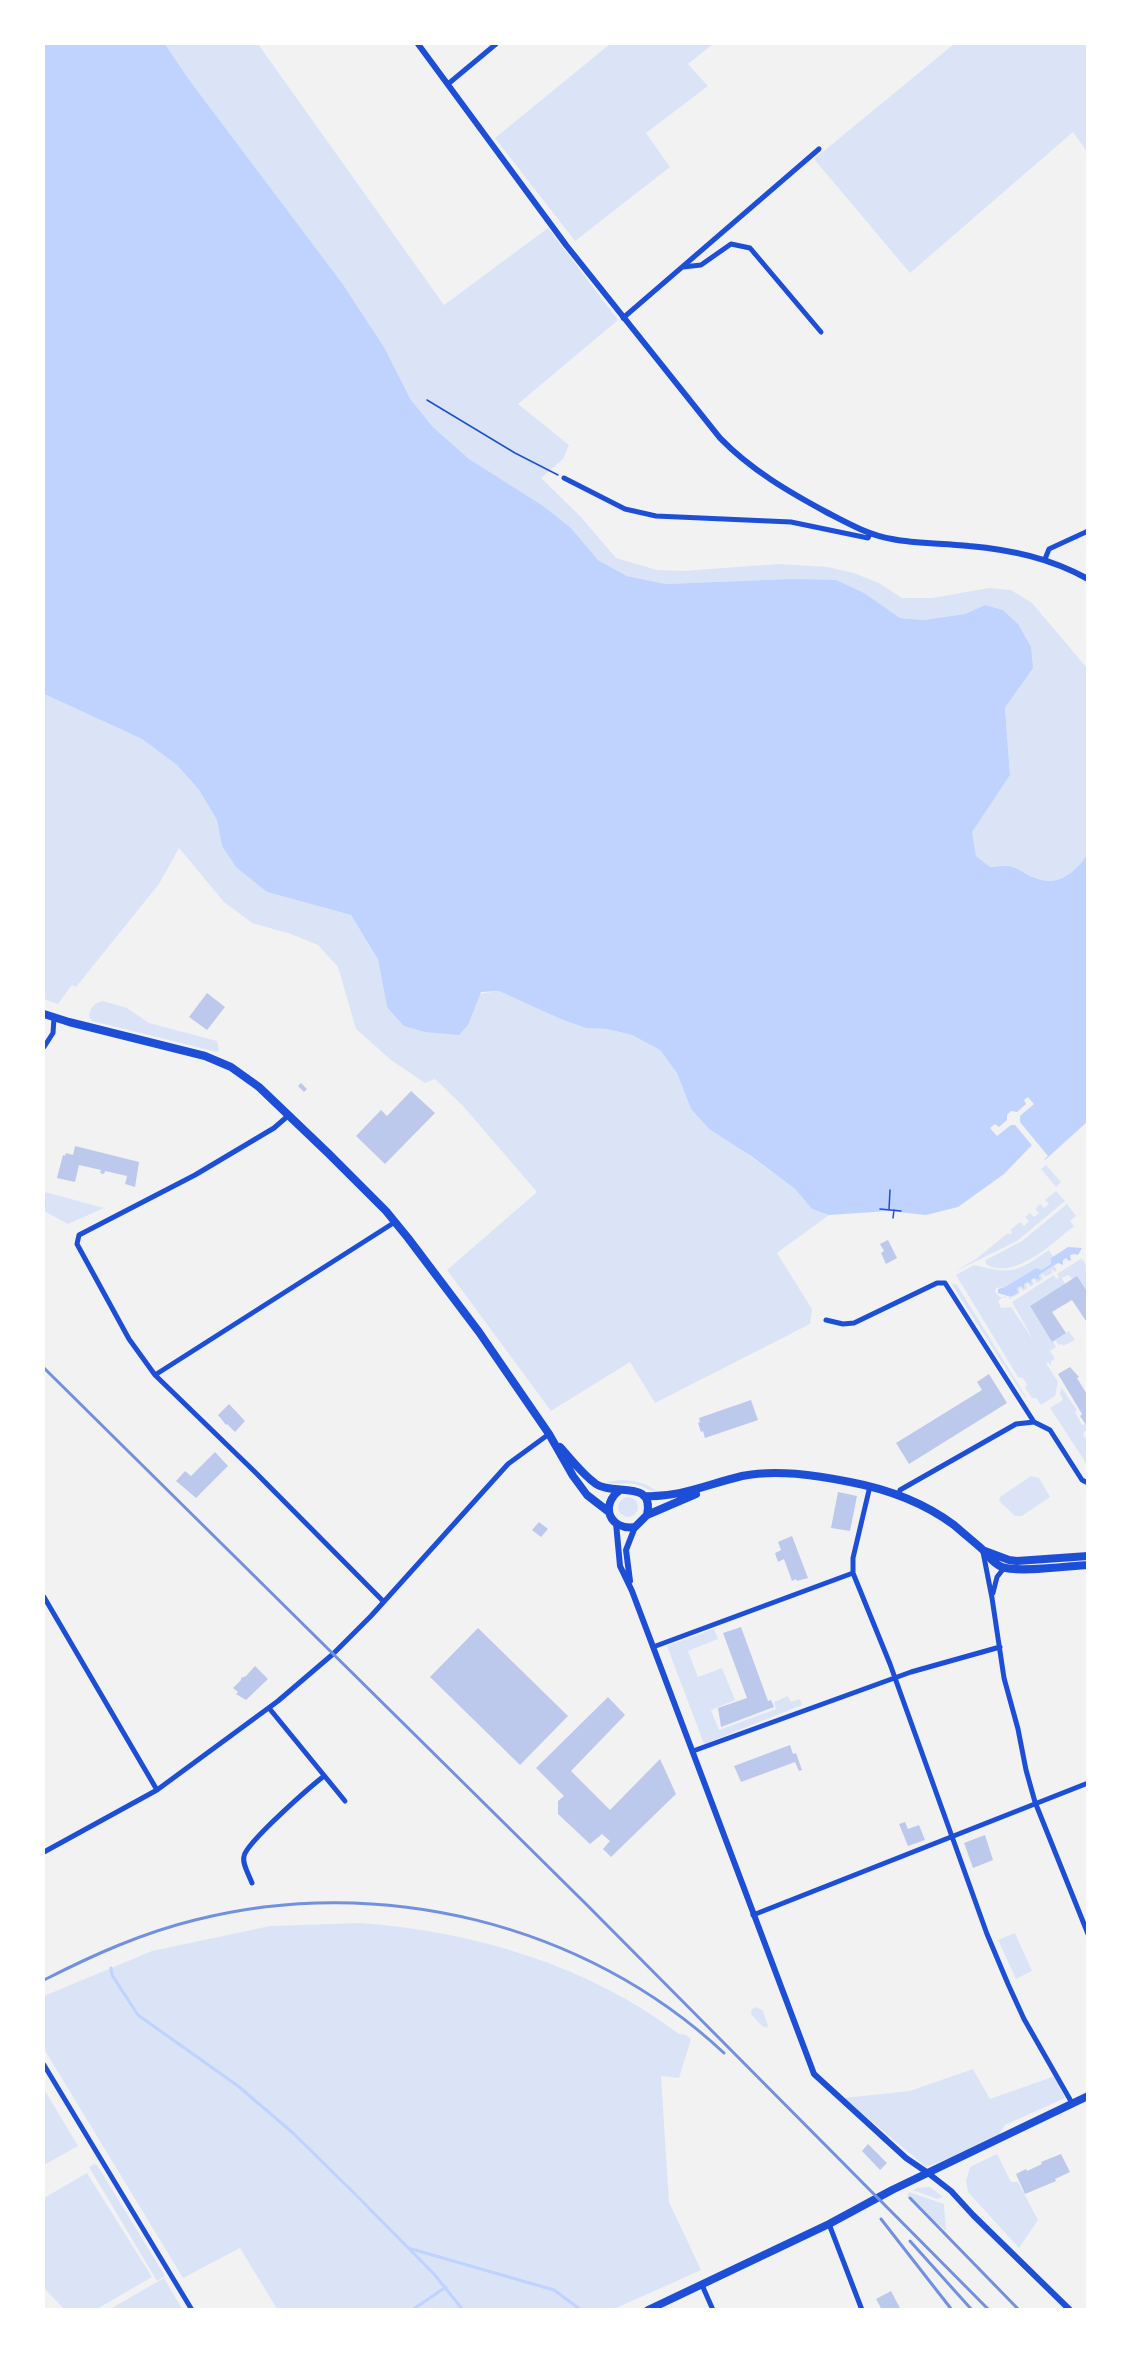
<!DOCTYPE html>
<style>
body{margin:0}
#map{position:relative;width:1131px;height:2353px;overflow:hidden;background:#f2f2f2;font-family:Figtree,sans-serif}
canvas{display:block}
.frame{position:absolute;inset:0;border:45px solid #fff;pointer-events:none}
</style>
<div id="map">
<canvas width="1131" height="2353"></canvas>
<div class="frame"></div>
</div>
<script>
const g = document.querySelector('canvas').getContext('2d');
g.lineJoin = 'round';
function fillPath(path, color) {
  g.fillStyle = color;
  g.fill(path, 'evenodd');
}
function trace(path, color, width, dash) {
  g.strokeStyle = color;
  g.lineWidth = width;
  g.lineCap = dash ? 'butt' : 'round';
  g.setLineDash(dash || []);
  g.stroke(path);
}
fillPath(new Path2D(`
 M165 44H258L444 305 548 228 618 320 518 404 569 445 563 459 541 478 581 517 616 558 657 570 682 571 778 564 828 567 854 573 879 583 902 598H932L989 588 1011 590 1032 603 1087 668V855C1074 873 1059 887 1035 878 1027 875 1020 868 1009 866 1004 865 996 867 990 867L976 856 971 832 1010 775 1005 708 1020 687 1018 624 1003 610 985 605 965 614 923 620 900 618 882 606 789 579 666 584 627 576 598 560 571 528 469 459 433 427 411 400 384 347 342 283 190 81Z
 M610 44H713L688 64 708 86 646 133 670 167 575 241 495 138Z
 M954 44H1087V152L1073 132 910 273 814 159Z
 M44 694 142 739 177 765 199 790 217 820 222 846 267 892 351 915 378 961 387 1007 499 991 586 1028 607 1029 632 1035 660 1050 677 1073 691 1109 709 1129 735 1145 795 1189 812 1209 829 1215 777 1253 812 1309 810 1324 655 1403 630 1362 551 1411 447 1270 537 1192 463 1106 435 1079 425 1083 391 1060 356 1029 338 967 318 945 291 934 252 923 224 902 179 848 159 884 76 987 72 985 58 1004 44 999Z
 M103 1001 127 1008 149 1023 217 1041 219 1050 217 1052 92 1021 89 1016C89 1009 95 1002 103 1001Z
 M1046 1165 1061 1182 1056 1187 1041 1169Z
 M1056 1191 1065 1201 1017 1241 954 1272 976 1259 1008 1233 1010 1235 1012 1232 1010 1230 1020 1222 1024 1226 1029 1221 1025 1217 1030 1213 1034 1217 1039 1213 1035 1209 1040 1204 1044 1208 1049 1204 1045 1200Z
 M45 1192 104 1208 68 1224 44 1211Z
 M1067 1204 1076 1216 1070 1221 1074 1226C1054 1242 1013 1282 986 1264V1260L1022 1241Z
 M1049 1250 1053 1257 1051 1264 1041 1270 1036 1268 1005 1287 996 1288 995 1292 1000 1297 1011 1298 1018 1293 1017 1288 1021 1286 1024 1289V1284L1028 1282 1032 1284 1031 1280 1034 1278 1040 1280 1039 1275 1054 1266 1057 1270 1054 1272 1052 1269V1273L1045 1277 1043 1274 1041 1275 1043 1279 1037 1283 1034 1279 1032 1280 1034 1284 1030 1287 1028 1283 1026 1285 1027 1288 1023 1291 1021 1288 1019 1289 1020 1293 1010 1299 1004 1296 998 1301 1001 1308 1011 1307 1034 1341 1012 1302 1054 1275 1056 1279 1059 1277 1057 1274 1082 1258 1087 1267V1293L1068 1275 1062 1278 1065 1284 1030 1306 1056 1347 1050 1351 1055 1359 1051 1361V1366L1048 1362 1046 1363 1058 1382 1055 1396 1041 1405 1036 1398H1032L1025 1388 1027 1385 1023 1378 1018 1377 956 1275 974 1265C1012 1274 1016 1273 1049 1250Z
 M951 1283 957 1285 1026 1397 1025 1398Z
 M1069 1331 1075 1340 1063 1346 1062 1344 1059 1345 1055 1340Z
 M1061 1387 1077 1410 1075 1412 1082 1425 1085 1424 1087 1428 1083 1434 1087 1441V1462L1086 1463 1050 1408 1063 1400 1060 1394Z
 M1031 1476 1039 1478 1050 1497 1022 1516H1015L999 1501 1000 1497Z
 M620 1480C635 1480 646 1483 658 1492 648 1491 644 1486 635 1484 625 1482 616 1486 606 1482Z
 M618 1507a10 10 0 1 1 20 0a10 10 0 1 1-20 0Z
 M714 1629 718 1639 688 1651 698 1677 722 1668 735 1700 711 1710 719 1730 776 1709 774 1702 788 1696 791 1702 800 1699 802 1705 704 1744 667 1646Z
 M360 1923C473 1931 588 1965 679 2034L686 2035 691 2039 679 2078 661 2076 669 2202 701 2270 614 2309H277L240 2248 183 2278 44 2049V1996L152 1951 270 1926Z
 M1015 1933 1032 1971 1016 1979 998 1940Z
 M757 2007 763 2011 768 2025 767 2028 762 2026 751 2014 752 2009Z
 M973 2069 990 2099 1055 2076 1065 2098 1005 2125 995 2141 926 2167 844 2098 910 2091Z
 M44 2089 78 2146 44 2165Z
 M997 2154 1011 2182H1018L1038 2220 1019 2248 968 2192 966 2181 970 2167Z
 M94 2164 97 2165 165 2276 157 2281 89 2167Z
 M87 2173 152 2277 97 2309H64L44 2288V2198Z
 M930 2187 943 2197 937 2199 913 2190 918 2188Z
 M909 2192 944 2204 946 2231 907 2197Z
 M164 2278 182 2309H110Z`), '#dbe4f7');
fillPath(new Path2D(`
 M44 44H165L190 81 342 283 384 347 411 400 433 427 469 459 543 506 571 528 598 560 627 576 666 584 789 579 836 580 864 593 900 618 923 620 965 614 985 605 1003 610 1018 624 1031 647 1033 668 1005 708 1010 775 972 832 976 856 990 867C996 867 1003 865 1009 866 1020 868 1026 875 1035 878 1059 887 1074 873 1087 855V1122L1045 1160 1032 1145 1004 1174 958 1207 926 1215 889 1211 829 1215 812 1209 795 1189 751 1156 709 1129 691 1109 677 1073 660 1050 632 1035 607 1029 586 1028 561 1019 499 991 481 992 468 1025 459 1035 425 1032 404 1026 387 1007 378 960 351 915 267 892 236 867 222 846 217 820 199 790 177 765 142 739 44 694Z
 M1068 1247 1082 1248 1078 1255 1074 1254 1070 1255 1071 1260 1069 1261 1066 1258 1063 1260V1265L1058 1263 1039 1275 1040 1280 1034 1278 1031 1280 1032 1284 1028 1282 1024 1284V1289L1021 1286 1017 1288 1018 1293 1011 1297 998 1293V1289L1005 1287 1036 1268 1041 1270 1051 1264V1258Z`), '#bfd3fe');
fillPath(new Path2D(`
 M1028 1097 1034 1104 1020 1116V1122L1048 1156 1044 1160 1015 1125H1011L997 1136 990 1128 995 1124 999 1127 1007 1120V1115L1011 1111 1017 1112 1026 1104 1024 1100Z`), '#f2f2f2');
trace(new Path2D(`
 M111 1968 112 1975 138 2015 238 2086 293 2133 355 2194
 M357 2196 434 2274 463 2310
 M408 2248 554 2290 581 2310
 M412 2310 446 2287`), '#bfd3fe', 3);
fillPath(new Path2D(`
 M207 993 225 1007 207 1030 189 1017Z
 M301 1083 307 1089 304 1092 298 1086Z
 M411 1091 435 1113 385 1164 356 1136 381 1110 387 1116Z
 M75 1146 139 1162 135 1187 125 1184 127 1176 105 1171 104 1174 100 1173 101 1170 79 1165 75 1182 57 1178 63 1155 65 1156 66 1153 73 1155Z
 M888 1240 897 1258 886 1264 881 1253 884 1251 880 1244Z
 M1077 1276 1088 1293V1320L1086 1321 1072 1300 1052 1312 1066 1333 1052 1342 1030 1306Z
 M1070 1367 1079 1377 1077 1378 1088 1396V1428L1080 1416 1082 1414 1058 1374Z
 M989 1374 1007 1403 909 1464 896 1443 982 1390 977 1382Z
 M751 1400 758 1420 705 1438 703 1431 701 1432 698 1423 700 1422 699 1418Z
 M229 1404 245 1421 235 1432 227 1424 226 1425 218 1415Z
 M215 1452 228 1466 196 1498 176 1481 185 1471 191 1476Z
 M838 1492 857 1496 850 1531 831 1528Z
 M539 1522 548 1529 541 1537 532 1530Z
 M792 1536 808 1578 797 1581 796 1579 792 1581 784 1559 778 1562 775 1553 781 1550 778 1542Z
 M741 1627 768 1701 771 1700 774 1707 721 1727 718 1708 747 1698 723 1633Z
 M478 1628 568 1716 520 1765 430 1677Z
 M255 1666 268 1679 246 1700 236 1694 238 1692 233 1688 241 1680V1678L246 1676Z
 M608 1697 625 1715 571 1771 610 1810 660 1759 676 1794 611 1857 603 1849 610 1841 602 1834 590 1844 558 1814V1801L564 1796 536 1768Z
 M790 1745 793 1754 796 1753 802 1770 799 1771 795 1762 741 1782 734 1766Z
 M905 1822 908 1829 919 1825 925 1840 908 1846 899 1824Z
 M985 1835 993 1860 973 1868 964 1843Z
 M868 2144 887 2163 880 2170 862 2151Z
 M1061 2154 1070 2172 1055 2179 1056 2181 1025 2194 1016 2174 1026 2169 1027 2171 1042 2164 1041 2162Z
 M891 2291 901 2310H882L876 2299Z`), '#bdc9ec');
trace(new Path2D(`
 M427 400 515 453 558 475
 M880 1209 901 1211
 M889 1209 890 1190
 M893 1218 894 1210`), '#1d4ed8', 1.5);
trace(new Path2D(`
 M448 84 496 44
 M683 267 701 265 731 244 750 248 821 332
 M623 318 819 149
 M564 478 625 509 656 516 791 522 868 538 870 534
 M1045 559 1049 549 1088 531
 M44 1047 53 1033 54 1018
 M289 1115 274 1128 195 1175 79 1235 77 1244 129 1339 155 1375 255 1472 383 1601
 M826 1320 843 1324 854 1323 937 1283H945L1034 1422
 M155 1375 395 1222
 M1034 1422 1050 1430 1082 1480 1088 1483
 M870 1486 853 1558V1573L890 1664 987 1934 1008 1984 1024 2019 1072 2103
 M898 1496 900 1490 1016 1424 1034 1422
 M983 1552 992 1598 1004 1678 1018 1729 1026 1770 1035 1802 1088 1934
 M993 1593 997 1577 1004 1568
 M44 1597 157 1790
 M653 1647 853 1573
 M269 1708 345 1801
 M693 1751 911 1672 1000 1647
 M44 1852 157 1790 278 1701 333 1654 371 1616 508 1464 549 1434
 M252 1883C249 1875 242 1864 244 1856 247 1842 310 1787 324 1776
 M753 1915 1088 1783
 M44 2065 192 2310
 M829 2224 862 2310
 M702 2285 713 2310`), '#1d4ed8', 5);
trace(new Path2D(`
 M418 44 566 245 720 438C751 470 789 492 828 513 849 524 869 535 892 539 917 544 944 543 969 546 1012 550 1050 558 1088 579
 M616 1523 620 1566 632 1591 814 2074 906 2158 928 2173 951 2191 973 2215 1070 2310
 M630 1581 626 1550 635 1527`), '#1d4ed8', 6);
trace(new Path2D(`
 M44 1014 69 1022 205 1056 231 1067 259 1087 329 1154 386 1211 408 1238 479 1332 549 1434 573 1476 587 1495 609 1512
 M560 1447C571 1459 582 1474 596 1484 614 1496 655 1479 647 1515L635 1527C610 1531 599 1505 620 1490
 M644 1496C679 1498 708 1484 742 1476 776 1469 815 1475 850 1482 887 1489 923 1502 954 1525 963 1533 973 1541 982 1549 988 1555 992 1563 1002 1567 1018 1573 1068 1566 1088 1565
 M647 1515 696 1494
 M985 1551 1009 1560 1017 1561 1088 1556
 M648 2310 829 2224 892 2190 1088 2096`), '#1d4ed8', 8);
trace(new Path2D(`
 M44 1368 587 1905 989 2310
 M44 1980C93 1955 142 1933 195 1920 379 1873 585 1923 724 2053
 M910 2198 1019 2310
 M881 2219 952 2310
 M910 2241 972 2310`), '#7290e2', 3);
</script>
